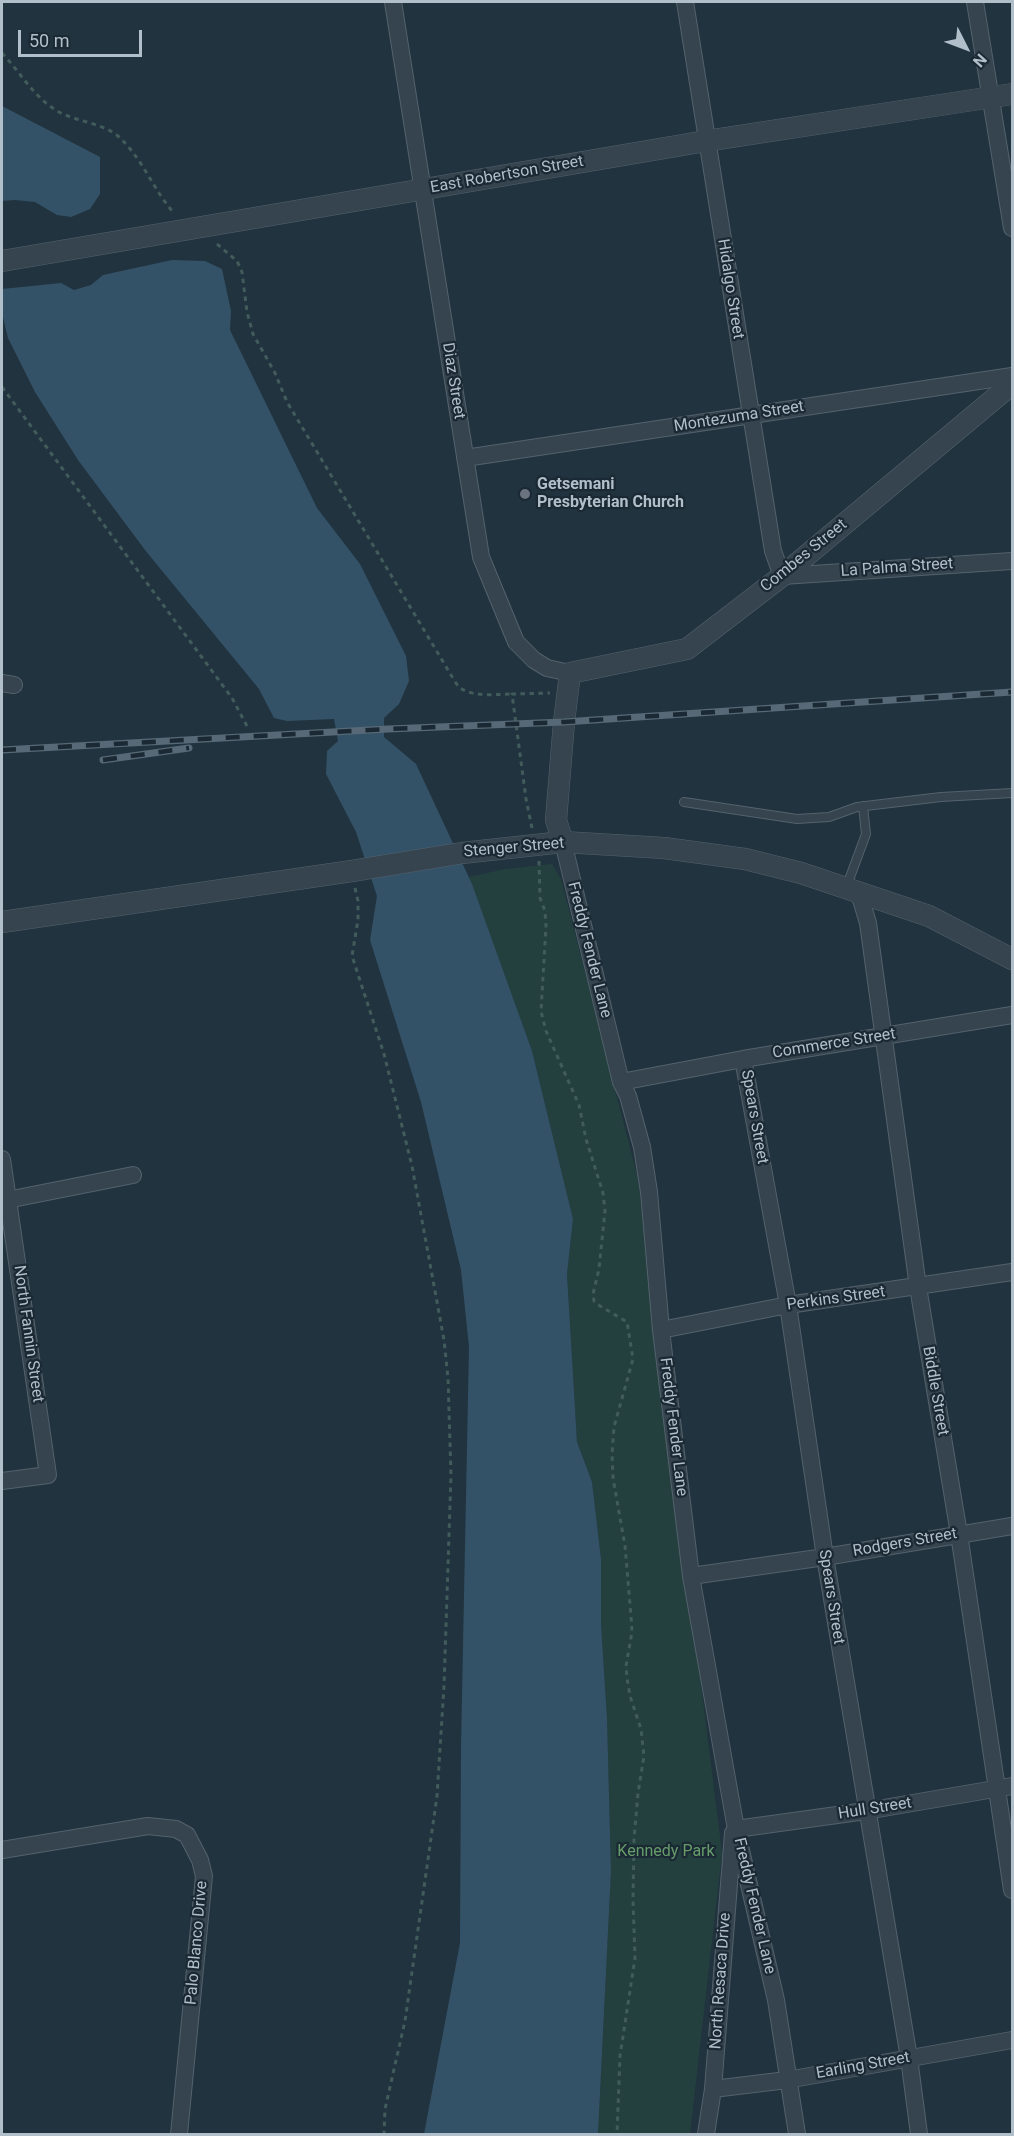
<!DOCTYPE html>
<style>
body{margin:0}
#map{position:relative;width:1014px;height:2136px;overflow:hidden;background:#21333f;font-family:Roboto,sans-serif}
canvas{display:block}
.frame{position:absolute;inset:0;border:3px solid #b1bfca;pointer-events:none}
.north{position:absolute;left:936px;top:18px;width:60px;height:60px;-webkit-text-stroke:4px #1b2934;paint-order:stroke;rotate:132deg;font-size:16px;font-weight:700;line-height:24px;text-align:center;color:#b1bfca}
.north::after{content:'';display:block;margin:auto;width:21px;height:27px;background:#b1bfca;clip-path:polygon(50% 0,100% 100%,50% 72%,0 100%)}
.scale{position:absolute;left:18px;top:30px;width:124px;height:27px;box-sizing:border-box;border:3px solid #b1bfca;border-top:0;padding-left:8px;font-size:18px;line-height:21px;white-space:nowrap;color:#b1bfca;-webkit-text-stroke:4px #1b2934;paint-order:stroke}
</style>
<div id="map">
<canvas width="1014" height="2136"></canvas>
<div class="frame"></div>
<div class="north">N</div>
<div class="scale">50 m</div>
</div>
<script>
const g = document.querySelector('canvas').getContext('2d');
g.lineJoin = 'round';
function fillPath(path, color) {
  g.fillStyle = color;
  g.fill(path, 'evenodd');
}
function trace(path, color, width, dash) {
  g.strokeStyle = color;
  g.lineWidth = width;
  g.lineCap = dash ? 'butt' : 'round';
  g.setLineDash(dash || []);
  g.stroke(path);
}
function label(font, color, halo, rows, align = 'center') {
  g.font = font + ' Roboto,sans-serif';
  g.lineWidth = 4.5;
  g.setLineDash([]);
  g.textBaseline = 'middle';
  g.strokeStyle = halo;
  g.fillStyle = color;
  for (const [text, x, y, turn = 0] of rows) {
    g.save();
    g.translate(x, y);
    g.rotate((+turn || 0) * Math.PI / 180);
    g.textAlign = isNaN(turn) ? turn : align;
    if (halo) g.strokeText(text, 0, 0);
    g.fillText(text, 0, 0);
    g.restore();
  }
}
fillPath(new Path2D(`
 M552 864 561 879 638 1179 722 1853 690 2134H598L611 1871 607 1718 601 1624V1559L592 1482 577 1442 567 1274 573 1219 532 1051 469 877 505 869Z`), '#23403e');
fillPath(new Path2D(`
 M2 106 100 157V194L90 209 71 217 57 215 35 202 15 200 2 201Z
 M172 260 205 261 222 269 231 311 230 330 317 508 360 564 406 656 409 681 399 704 384 718V737L416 764 472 884 532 1051 573 1219 567 1274 577 1442 592 1482 601 1559V1624L607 1718 611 1871 598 2134H424L460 1943 461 1746 469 1347 461 1270 421 1102 370 940 377 896 356 832 326 774 327 751 338 741 334 719 287 721 274 718 259 689 145 550 78 460 35 392 8 338 2 313V289L61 283 74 290 91 285 103 275Z`), '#345267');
const service = new Path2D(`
 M684 802 797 819 829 817 857 807 941 797 1012 793
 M846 888 866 834 863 806`);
const minor = new Path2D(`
 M393 2 481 557 516 642 534 660 547 668 570 673
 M685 2 773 551 782 576 1012 561
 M975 2 1012 228
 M465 458 1012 376
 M2 683 14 685
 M563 842 621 1082 628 1096 642 1147 649 1192 661 1330 691 1576 736 1829 776 2000 797 2134
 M859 893 868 923 918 1287 959 1534 1012 1890
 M743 1059 788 1305 825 1557 909 2058 919 2134
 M621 1082 743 1059 1012 1015
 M2 1159 48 1475 2 1481
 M2 1201 133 1175
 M661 1330 788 1305 1012 1272
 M691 1576 825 1557 1012 1526
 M2 1850 148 1826 176 1829 187 1835 200 1860 204 1876 179 2134
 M713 2089 787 2080 1012 2040
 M706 2134 713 2089 733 1833 736 1829 866 1811 1012 1786`);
const tertiary = new Path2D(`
 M2 261 706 141 1012 94
 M563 842 556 820 564 722 570 673 687 649 782 576 1012 384
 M2 922 352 871 462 853 563 842 664 848 745 859 801 873 929 916 1012 959`);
trace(service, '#54626d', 10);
trace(minor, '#54626d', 18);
trace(tertiary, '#54626d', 22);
trace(new Path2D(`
 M2 53C21 73 34 98 59 112 78 122 103 123 119 137 142 158 153 189 173 212
 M217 244 237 261 242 272 247 312 253 334 275 373 287 402 451 675C453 678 456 684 459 687 472 698 497 694 512 694
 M2 387 232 698 248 728
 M532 828 526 799 512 694 550 693
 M539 861 540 898 545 911 546 926 541 1011 546 1031 579 1105 586 1139 603 1193 605 1211 599 1269 593 1294 594 1301 600 1306 627 1322 633 1359 614 1427 612 1454 613 1478 625 1546 631 1616 632 1632 626 1666 627 1678 630 1696 641 1729 644 1756 638 1793 634 1839 633 1900 635 1958 620 2056 617 2134
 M355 888 358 901V920L352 956 384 1054 412 1166 444 1340 448 1378 451 1475 444 1686 437 1796 405 2021 385 2109 384 2134`), '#415c5a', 3, [4.5, 4.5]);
trace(service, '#36444f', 8);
trace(minor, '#36444f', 16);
trace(tertiary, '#36444f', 21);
const rail = new Path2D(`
 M2 750 388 729 564 722 1012 692
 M103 760 189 748`);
trace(rail, '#576976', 7);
trace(rail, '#1b2934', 4.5, [14]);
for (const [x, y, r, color] of [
 [525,494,6,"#6b7280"]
]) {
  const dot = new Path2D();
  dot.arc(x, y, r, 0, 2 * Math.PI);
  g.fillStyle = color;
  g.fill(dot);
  trace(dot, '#1b2934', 2);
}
label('16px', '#b1bfca', '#1b2934', [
 ["East Robertson Street",507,175,-10],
 ["Hidalgo Street",730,289,81],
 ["Diaz Street",453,381,81],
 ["Montezuma Street",739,417,-9],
 ["Combes Street",804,556,-39],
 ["La Palma Street",897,568,-4],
 ["Stenger Street",514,848,-5],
 ["Freddy Fender Lane",589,950,76],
 ["Commerce Street",834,1044,-9],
 ["Spears Street",754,1117,80],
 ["Perkins Street",836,1299,-8],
 ["North Fannin Street",28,1334,82],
 ["Biddle Street",935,1391,80],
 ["Freddy Fender Lane",673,1427,83],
 ["Rodgers Street",905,1543,-10],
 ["Spears Street",831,1597,81],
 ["Hull Street",875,1809,-9],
 ["Freddy Fender Lane",754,1906,77],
 ["Palo Blanco Drive",197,1943,-85],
 ["North Resaca Drive",721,1981,-86],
 ["Earling Street",863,2066,-10]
]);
label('bold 16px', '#b1bfca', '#1b2934', [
 ["Getsemani",537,485],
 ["Presbyterian Church",537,503]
], 'left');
label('16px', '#669d6a', '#1b2934', [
 ["Kennedy Park",666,1852]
]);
</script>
